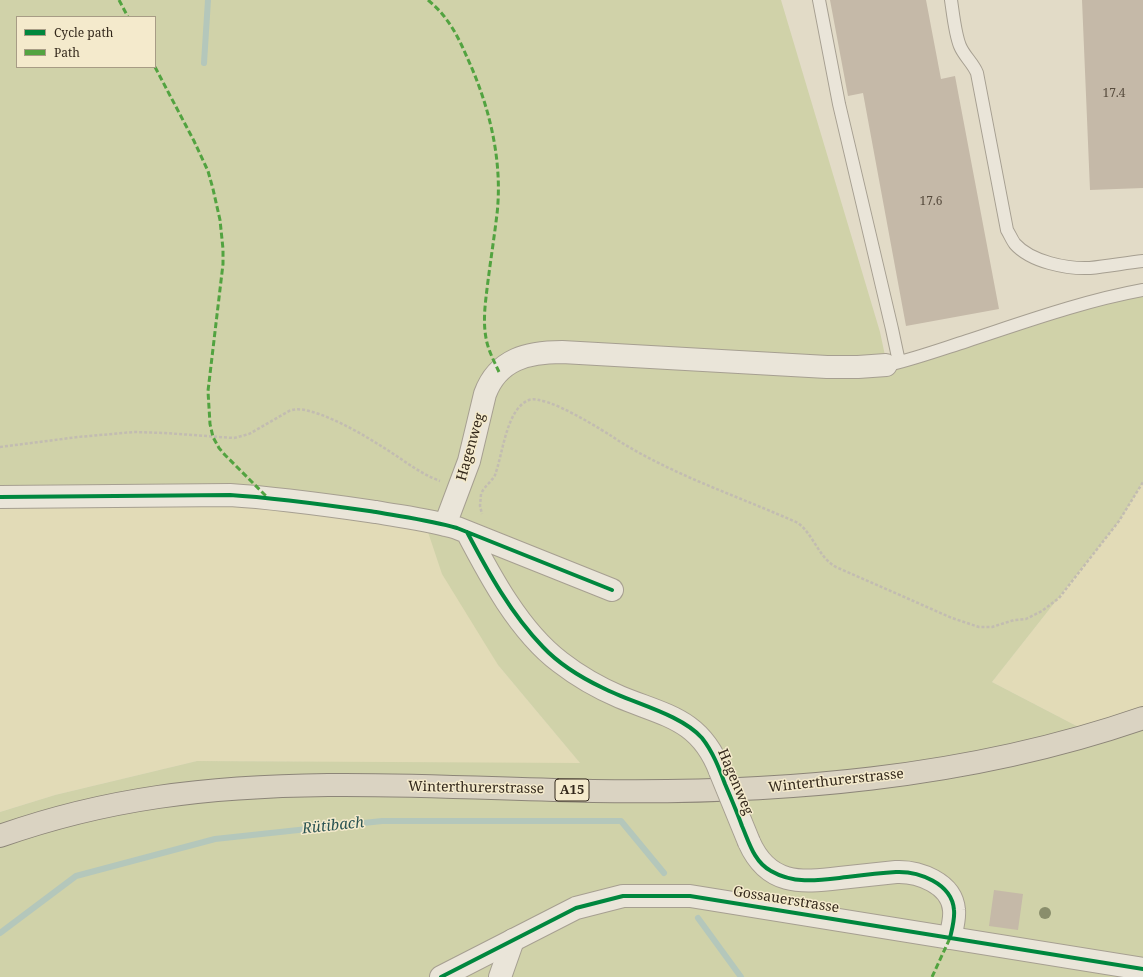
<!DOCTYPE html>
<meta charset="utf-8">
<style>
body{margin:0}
#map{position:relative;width:1143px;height:977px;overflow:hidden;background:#e2dbc7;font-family:"Noto Serif",serif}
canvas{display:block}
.legend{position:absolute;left:16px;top:16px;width:140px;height:52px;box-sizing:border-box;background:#f4eacc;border:1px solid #a79c85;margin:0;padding:5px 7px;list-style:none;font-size:12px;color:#33281b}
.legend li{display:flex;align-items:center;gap:8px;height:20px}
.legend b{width:20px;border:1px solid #a79c85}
</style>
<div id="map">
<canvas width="1143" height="977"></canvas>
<ul class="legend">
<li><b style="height:5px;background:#00873e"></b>Cycle path</li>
<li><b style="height:5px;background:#52a340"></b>Path</li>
</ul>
</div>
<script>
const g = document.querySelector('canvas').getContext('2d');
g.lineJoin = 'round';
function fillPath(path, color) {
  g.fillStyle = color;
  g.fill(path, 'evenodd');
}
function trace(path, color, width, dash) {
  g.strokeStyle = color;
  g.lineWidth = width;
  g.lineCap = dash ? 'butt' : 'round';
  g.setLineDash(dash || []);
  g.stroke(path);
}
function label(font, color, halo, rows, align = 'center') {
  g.font = font + ' "Noto Serif",serif';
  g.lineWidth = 3;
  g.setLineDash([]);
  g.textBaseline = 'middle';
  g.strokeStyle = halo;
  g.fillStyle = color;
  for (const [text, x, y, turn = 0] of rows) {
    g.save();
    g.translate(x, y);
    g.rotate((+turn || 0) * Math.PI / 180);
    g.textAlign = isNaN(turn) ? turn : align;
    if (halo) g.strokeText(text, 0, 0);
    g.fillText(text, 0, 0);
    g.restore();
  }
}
fillPath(new Path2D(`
 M1143 482V718L1092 734 992 682 1119 521Z
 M230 495 424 520 498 665 581 764 197 761 55 795 0 812V497Z`), '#e2dbb7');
fillPath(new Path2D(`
 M0 0H781L880 332 887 365 1143 290V482L1119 521 992 682 1092 734 1143 718V977H0V812L55 795 197 761 580 763 498 665 442 574 424 520 338 506 0 497ZM17 17H155V67H17Z`), '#d0d2a9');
trace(new Path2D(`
 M204 63 208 0
 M698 918 741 977
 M0 933 76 876 215 839 382 821H621L664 873`), '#b4c7bb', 6);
fillPath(new Path2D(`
 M830 0H926L941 79 955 76 999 309 906 326 863 93 848 96Z
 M1082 0H1143V188L1090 190Z
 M994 890 1023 894 1018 930 989 926Z`), '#c5b9a8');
const service = new Path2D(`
 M819 0 839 104 892 329 899 362
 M951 0C953 13 955 34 960 46 964 56 973 63 977 73L1007 230C1010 235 1012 240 1015 244 1031 262 1067 269 1090 268 1108 266 1126 263 1143 261
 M892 364C917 358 942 349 967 341 1025 322 1083 301 1143 290`);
const minor = new Path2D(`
 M0 497 230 495C279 498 327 505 376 512 403 517 430 520 457 528L612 590
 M445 525 469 461 485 394C498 359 528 352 562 352L827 367H858L886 365
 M467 532C490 576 519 631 560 662 578 676 599 688 620 697 666 716 700 719 720 771
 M749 842C768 885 800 883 840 878 859 876 877 874 896 872 918 871 952 883 954 910 955 919 952 929 950 938
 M500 977 513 940`);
const tertiary = new Path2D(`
 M441 977 576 908 623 896H690L1143 969`);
const trunk = new Path2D(`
 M0 836C51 818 104 805 158 797 301 776 448 788 593 791 778 794 967 779 1143 718`);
trace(service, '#a69f91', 14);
trace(minor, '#a69f91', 24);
trace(tertiary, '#a69f91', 24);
trace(trunk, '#8c8578', 24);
trace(new Path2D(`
 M0 447 78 437 134 432 165 433 234 438 249 434 289 411C299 407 309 411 319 414 344 423 367 437 389 451 406 462 421 474 440 481
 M482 492C485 486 492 481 495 475 503 454 506 409 529 400 546 394 604 431 619 441 675 476 738 496 798 523 814 535 818 557 836 567L952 618 979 627H992L1014 620 1026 619 1042 611 1059 598 1119 521 1143 482
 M481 494 480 506 482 514`), '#c2bcb1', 2.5, [3, 2]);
trace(service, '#eae5d9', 12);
trace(minor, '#eae5d9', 22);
trace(tertiary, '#eae5d9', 22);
trace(trunk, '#dad3c2', 22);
const minorBridge = new Path2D(`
 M720 771 749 842`);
trace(minorBridge, '#a69f91', 24, []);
trace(minorBridge, '#eae5d9', 22);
trace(new Path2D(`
 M119 0 128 17
 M428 0C434 5 439 10 443 15 453 27 460 41 466 55 489 104 503 160 497 214 494 239 490 264 487 289 485 305 483 322 486 338 488 350 494 361 499 372
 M155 67 194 141 208 171 213 189 220 220 223 249V264L208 391 210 424 213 437 219 448 225 455 267 497
 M932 977 950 938`), '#52a340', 3, [6, 3]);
trace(new Path2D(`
 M0 497 230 495C279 498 327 505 376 512 403 517 430 520 457 528L612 590
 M467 532C488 572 511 614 543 647 560 665 582 678 603 688 632 703 681 714 702 738 713 752 719 768 725 784 731 798 737 812 742 826 749 842 754 862 771 871 795 885 821 880 847 877 863 875 880 873 896 872 918 871 952 883 954 910 955 919 952 929 950 938
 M441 977 576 908 623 896H690L1143 969`), '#00873e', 4);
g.fillStyle = '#8a8e6c';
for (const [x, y] of [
 [1045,913]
]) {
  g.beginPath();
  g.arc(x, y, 6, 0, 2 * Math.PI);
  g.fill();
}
label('12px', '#584c3e', null, [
 ["17.4",1114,94],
 ["17.6",931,202]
]);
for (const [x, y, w] of [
 [572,790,34]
]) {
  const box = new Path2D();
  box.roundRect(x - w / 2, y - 11, w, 22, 3);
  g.fillStyle = '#f4eacc';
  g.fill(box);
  trace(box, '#33281b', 1);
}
label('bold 13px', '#33281b', null, [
 ["A15",572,790]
]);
label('14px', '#33281b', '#f4eacc', [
 ["Hagenweg",471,447,-74],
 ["Winterthurerstrasse",836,781,-6],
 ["Hagenweg",735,782,67],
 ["Winterthurerstrasse",476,788,1],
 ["Gossauerstrasse",786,900,9]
]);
label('italic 15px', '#2a5352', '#f4eacc', [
 ["Rütibach",333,826,-6]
]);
</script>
